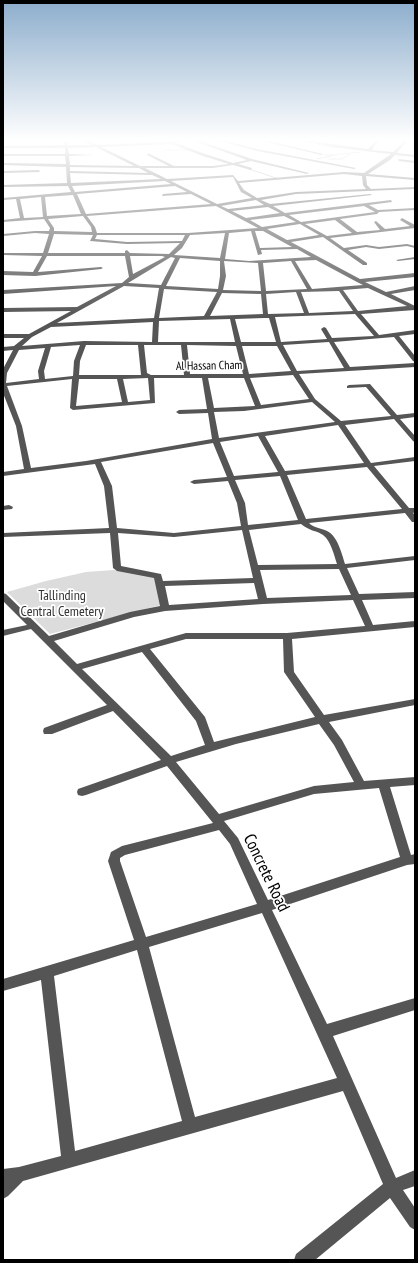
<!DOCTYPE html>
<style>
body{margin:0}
#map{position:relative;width:418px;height:1263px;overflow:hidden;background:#fff;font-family:"PT Sans Narrow",sans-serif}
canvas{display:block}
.frame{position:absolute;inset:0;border:4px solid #000;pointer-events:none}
</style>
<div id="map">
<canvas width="418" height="1263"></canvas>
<div class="frame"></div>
</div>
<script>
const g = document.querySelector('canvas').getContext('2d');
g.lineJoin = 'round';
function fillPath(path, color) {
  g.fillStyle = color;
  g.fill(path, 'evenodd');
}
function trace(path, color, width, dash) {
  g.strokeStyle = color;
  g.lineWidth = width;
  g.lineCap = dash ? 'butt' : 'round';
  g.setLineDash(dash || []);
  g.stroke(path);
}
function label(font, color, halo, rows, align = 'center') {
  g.font = font + ' "PT Sans Narrow",sans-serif';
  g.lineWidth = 3.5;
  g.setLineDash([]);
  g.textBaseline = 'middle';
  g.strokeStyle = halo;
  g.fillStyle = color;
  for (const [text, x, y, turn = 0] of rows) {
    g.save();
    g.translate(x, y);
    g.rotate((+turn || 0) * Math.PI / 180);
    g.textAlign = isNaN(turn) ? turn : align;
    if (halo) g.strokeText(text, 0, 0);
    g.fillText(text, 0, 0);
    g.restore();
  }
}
fillPath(new Path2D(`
 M114 570 155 577 161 605 50 634 7 592 46 581 86 572Z`), '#dcdcdc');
trace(new Path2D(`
 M164 150H189
 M325 155H333
 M317 159 340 154 361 152
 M329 159H342L350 154
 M249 169 279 179`), '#a3a3a3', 1);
fillPath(new Path2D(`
 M64 141H68V145H91L84 141H89L97 145 183 141 176 143 205 154 233 163 247 160 194 141H200L252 159 309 173 307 174 251 161 238 164 252 168 251 170 233 165 213 168H145L167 179 233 175 238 181 344 172 364 173 391 154 331 147 303 141H312L368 149 375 141H378L372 150 393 152 404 141H407L397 153 415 155V157L395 155 390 160 368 174 415 178V180L366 176 367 185 371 189 415 187V189L296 194 261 200 270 204 370 194 372 195 273 206 285 213 391 200 392 202 369 205 378 210 415 208V210L379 212 377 214 340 219 357 232 380 230 374 222 376 221 385 229 410 226 400 220 402 218 415 225V228L330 238 344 248 366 245 379 247 407 244 415 246V248L407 246 379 249 366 247 348 250 367 263V265H363L323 237 291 242 360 279 415 273V277L365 282 386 292 415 286V290L391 294 415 306V310L361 314 379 335 415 330V334L399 336 415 356V362L413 361 394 337 334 342 350 367 415 363V367L299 374 315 399 341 421 391 416 366 387 347 388V386L349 385 370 384 397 415 415 413V417L400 419 415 436V442L413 441 394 419 345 425 371 463 415 457V461L374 466 409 508H415V512L413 513 415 515V522H412L405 513 309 523C314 528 321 528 327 531 337 535 342 554 345 564L415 556V560L347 568 359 594 415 592V598L362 600 373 625 415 621V627L292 639 294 672 324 715 415 699V705L329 722 342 740 364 781 415 777V785L390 787 411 855 415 854V864L407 865 272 910 327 1024 415 998V1010L333 1036 396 1178 415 1170V1186L403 1190 415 1208V1230L410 1227 390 1198 315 1260H294L296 1254 383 1184 343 1091 23 1181 8 1196 3 1199V1169L19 1167 61 1156 41 980 3 991V979L134 940 108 861 111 852 122 846 213 823 167 766 86 795 82 796 78 795 77 792 78 789 161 760 113 711 52 734H44L43 731 44 728 107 705 31 629 3 636V630L27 625 3 601V593L6 594 49 636 130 612 160 606 154 578 117 571 113 568 110 533 3 537V533L109 528 104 486 95 464 3 476V472L24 469 16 426 3 393V369L13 350 3 351V347L14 346 24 338H3V334H29L71 311 3 312V308L77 307 116 286 3 294V290L122 283 129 277 125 256H47L38 272 101 267 103 268 101 269 35 276 3 275V271L33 272 42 256 3 255V253H43L49 234 35 233 3 236V234L35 231H49L50 228 44 219 3 222V220L20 218 16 199 3 200V198L71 192 68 186 3 187V185L67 183 66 167 3 165V163L66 164 65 156H3V154H65V148H3V146L64 145ZM172 144 203 156 229 164 213 166H174L148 153 147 155 169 166H140L101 147ZM96 147 134 166 70 165 69 156 95 155 69 154 68 148ZM70 167 139 168 148 173 70 171ZM70 173 152 175 161 179 71 183ZM344 174 362 176 363 185 366 189 296 192 257 198 244 190 239 183ZM233 177 241 192 252 198 217 204 171 181ZM165 181 171 184 75 192 72 186ZM175 186 187 192 163 194 162 196 191 194 211 204 86 214 77 194ZM73 195 81 214 47 216 45 197ZM41 197 43 217 24 218 20 199ZM256 200 264 205 228 209 221 206ZM216 206 258 228 188 233H97L95 227 87 216ZM364 206 375 212 301 222 289 215ZM268 207 280 213 246 218 232 211ZM83 216 91 227 92 232 54 231V228L48 219ZM284 216 296 222 262 227 250 220ZM335 220 352 233 327 236 305 224ZM300 224 319 235 287 240 267 229ZM251 231 258 255 262 254 261 250 297 249 311 257 249 261 225 259 229 233ZM255 231H263L292 247 260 248ZM225 233 220 258 174 255 182 248 190 235ZM54 234 93 235 90 241 127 244 180 243 169 254 130 253 127 250 125 251V253H48ZM97 235H185L182 241 127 242 95 239ZM130 256H162L165 257 133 274ZM171 257 175 258 161 285 128 283ZM180 258 220 261V276L218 289 166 286ZM316 260 357 282 363 285 312 289 295 261ZM224 261 258 263 261 291 223 290 226 276ZM291 261 307 289 266 291 263 263ZM124 286 159 288 154 318 57 323ZM368 288 407 306 358 311 343 290ZM164 289 217 292 204 316 159 318ZM339 291 353 311 309 313 301 292ZM296 292 304 313 268 314 266 294ZM222 293 261 294 263 314 210 316ZM355 314 374 336 332 338 326 328 324 327 321 329 327 339 281 342 275 317ZM264 318H269L276 342H241L235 319ZM230 319 235 342H158L159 321ZM153 322 152 342 84 341 22 346 32 337 51 327ZM329 342 344 368 297 371 283 345ZM80 345 74 361 73 376 45 379 44 371 51 347ZM86 345H138L141 375H79L80 361ZM144 345H181L184 375H151L147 373ZM187 345 236 346 243 374H190ZM242 346H277L291 371 249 374ZM45 348 38 371 39 379 6 383 7 373 19 350ZM293 375 309 399 261 405 250 378ZM148 378 150 400 128 402 123 379ZM154 378H202L207 409 179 410 176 412 179 414 208 413 212 439 86 461 31 468 22 426 7 386 72 379 70 408 73 410 155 403ZM208 378H244L255 406 214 408ZM79 379H117L122 402 76 406ZM312 402 335 422 219 438 214 412 244 411ZM338 425 364 463 285 471 265 436ZM258 436 278 472 234 476 220 442ZM213 443 227 477 194 480 190 482 194 484 228 481 237 503 241 526 174 533 117 528 112 486 101 462ZM367 467 402 509 306 519 287 475ZM280 476 298 520 248 525 245 503 235 480ZM301 524C309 531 318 531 323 535 331 541 334 555 337 564L258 565 249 530ZM242 530 253 578 163 581 161 574 121 566 118 533 174 537ZM339 569 351 595 267 598 260 570ZM254 583 258 599 169 605 165 586ZM353 600 365 626 287 633H186L77 664 54 641 134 617 165 611 263 604ZM186 639H283L284 672 315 717 214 742 205 717 150 649ZM142 652 196 721 205 745 171 756 82 669ZM319 724 334 745 354 782 314 786 219 814 176 762 236 744ZM379 788 400 857 268 900 238 838 224 821 314 794ZM219 830 230 844 257 904 146 937 120 861V858L125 855ZM262 913 337 1078 195 1117 149 947ZM137 950 182 1121 75 1151 54 976Z
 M220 141H227L257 149 356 168 354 169 257 151Z
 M262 141H270L323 154 321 155Z
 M398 159 415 161V163L399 161Z
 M39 170 40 172 3 173V171Z
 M415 257V259L398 261 396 260Z
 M9 505 13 507 12 509 3 510V506Z`), '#555');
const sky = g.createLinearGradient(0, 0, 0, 318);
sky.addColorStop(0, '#8cadcc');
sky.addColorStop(0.44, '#fff');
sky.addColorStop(1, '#ffffff00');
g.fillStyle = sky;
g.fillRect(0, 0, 418, 318);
label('12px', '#000', '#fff', [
 ["Al Hassan Cham",209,366,-1]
]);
label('14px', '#333', '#fff', [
 ["Tallinding",62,596],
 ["Central Cemetery",62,612]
]);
label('17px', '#000', '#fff', [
 ["Concrete Road",266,873,64]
]);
</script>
